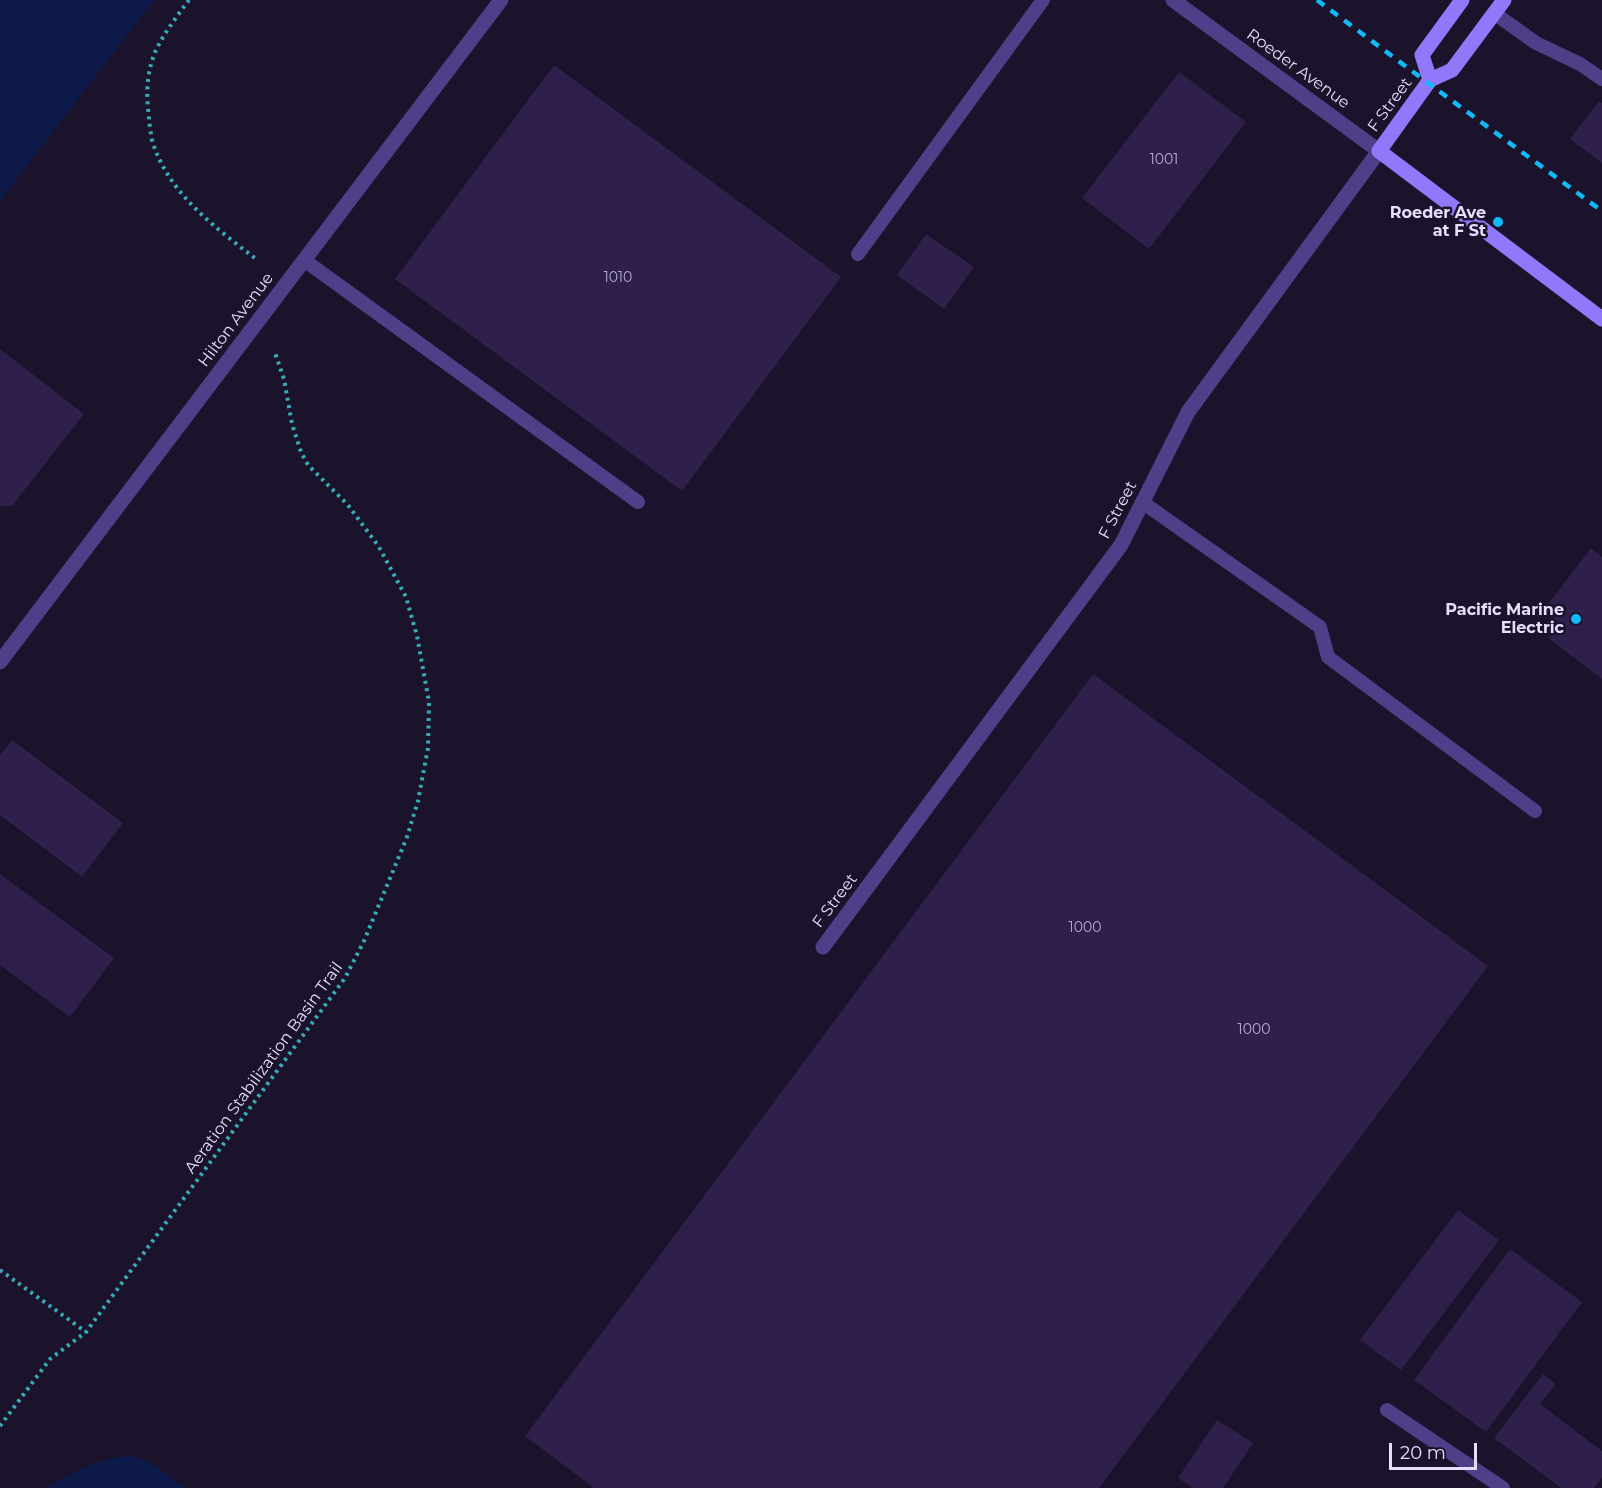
<!DOCTYPE html>
<style>
body{margin:0}
#map{position:relative;width:1602px;height:1488px;overflow:hidden;background:#1b122b;font-family:Montserrat,sans-serif}
canvas{display:block}
.scale{position:absolute;left:1389px;top:1443px;width:88px;height:27px;box-sizing:border-box;border:3px solid #e6defe;border-top:0;padding-left:8px;font-size:18px;line-height:21px;white-space:nowrap;color:#e6defe;-webkit-text-stroke:4px #1b122b;paint-order:stroke}
</style>
<div id="map">
<canvas width="1602" height="1488"></canvas>
<div class="scale">20 m</div>
</div>
<script>
const g = document.querySelector('canvas').getContext('2d');
g.lineJoin = 'round';
function fillPath(path, color) {
  g.fillStyle = color;
  g.fill(path, 'evenodd');
}
function trace(path, color, width, dash) {
  g.strokeStyle = color;
  g.lineWidth = width;
  g.lineCap = dash ? 'butt' : 'round';
  g.setLineDash(dash || []);
  g.stroke(path);
}
function label(font, color, halo, rows, align = 'center') {
  g.font = font + ' Montserrat,sans-serif';
  g.lineWidth = 5;
  g.setLineDash([]);
  g.textBaseline = 'middle';
  g.strokeStyle = halo;
  g.fillStyle = color;
  for (const [text, x, y, turn = 0] of rows) {
    g.save();
    g.translate(x, y);
    g.rotate((+turn || 0) * Math.PI / 180);
    g.textAlign = isNaN(turn) ? turn : align;
    if (halo) g.strokeText(text, 0, 0);
    g.fillText(text, 0, 0);
    g.restore();
  }
}
fillPath(new Path2D(`
 M0 0H154L0 201Z
 M129 1456C151 1459 168 1475 185 1488H47C73 1472 99 1458 129 1456Z`), '#0d1949');
fillPath(new Path2D(`
 M554 65 841 277 682 491 395 279Z
 M1179 72 1246 122 1149 249 1082 198Z
 M1599 101 1602 103V163L1570 139Z
 M926 234 974 267 944 309 897 275Z
 M0 349 84 414 12 506H0Z
 M1591 548 1602 557V679L1548 638 1558 625 1542 612Z
 M1093 674 1488 966 1099 1488H594L525 1436Z
 M12 740 123 823 82 877 0 815V756Z
 M0 874 114 958 70 1017 0 965Z
 M1458 1210 1499 1240 1401 1370 1360 1340Z
 M1510 1249 1582 1302 1486 1432 1414 1380Z
 M1543 1374 1556 1384 1540 1404 1602 1451V1478L1594 1488H1561L1494 1438Z
 M1217 1420 1253 1443 1223 1488H1193L1178 1478Z`), '#2f1f4b');
trace(new Path2D(`
 M189 0C177 16 165 32 156 50 148 68 146 89 148 108 149 119 150 130 152 140 168 194 215 227 256 259
 M0 1270 86 1332
 M0 1426 50 1359 86 1332 345 978 364 941 407 837 418 801 428 748 429 702 417 636 406 597 379 547 348 505 308 465 301 452 292 424 284 379 274 350`), '#36acb9', 4, [3, 4.5]);
trace(new Path2D(`
 M1494 13 1536 43 1580 64 1602 79
 M858 254 1043 0
 M304 260 638 502
 M1142 502 1320 627 1328 657 1535 811
 M1387 1410 1503 1488`), '#4e3f88', 14);
trace(new Path2D(`
 M0 662 501 0
 M823 947 1121 545 1188 412 1379 151`), '#4e3f88', 15);
trace(new Path2D(`
 M1173 0 1379 151`), '#4e3f88', 15);
trace(new Path2D(`
 M1504 0 1452 70 1430 80 1379 151 1602 319
 M1430 80 1422 55 1462 0`), '#9178fa', 15);
trace(new Path2D(`
 M1317 0 1428 83 1602 211`), '#11baf6', 4.5, [9, 8]);
for (const [x, y, r, color] of [
 [1498,222,6,"#11baf6"],
 [1576,619,6,"#11baf6"]
]) {
  const dot = new Path2D();
  dot.arc(x, y, r, 0, 2 * Math.PI);
  g.fillStyle = color;
  g.fill(dot);
  trace(dot, '#1b122b', 2);
}
label('14px', '#b8aed1', null, [
 ["1001",1164,160],
 ["1010",618,278],
 ["1000",1085,928],
 ["1000",1254,1030]
]);
label('16px', '#e6defe', '#1b122b', [
 ["Roeder Avenue",1298,69,36],
 ["F Street",1390,105,-54],
 ["Hilton Avenue",236,320,-53],
 ["F Street",1118,510,-62],
 ["F Street",835,901,-53],
 ["Aeration Stabilization Basin Trail",264,1068,-54]
]);
label('bold 16px', '#e6defe', '#1b122b', [
 ["Roeder Ave",1486,213],
 ["at F St",1486,231],
 ["Pacific Marine",1564,610],
 ["Electric",1564,628]
], 'right');
</script>
